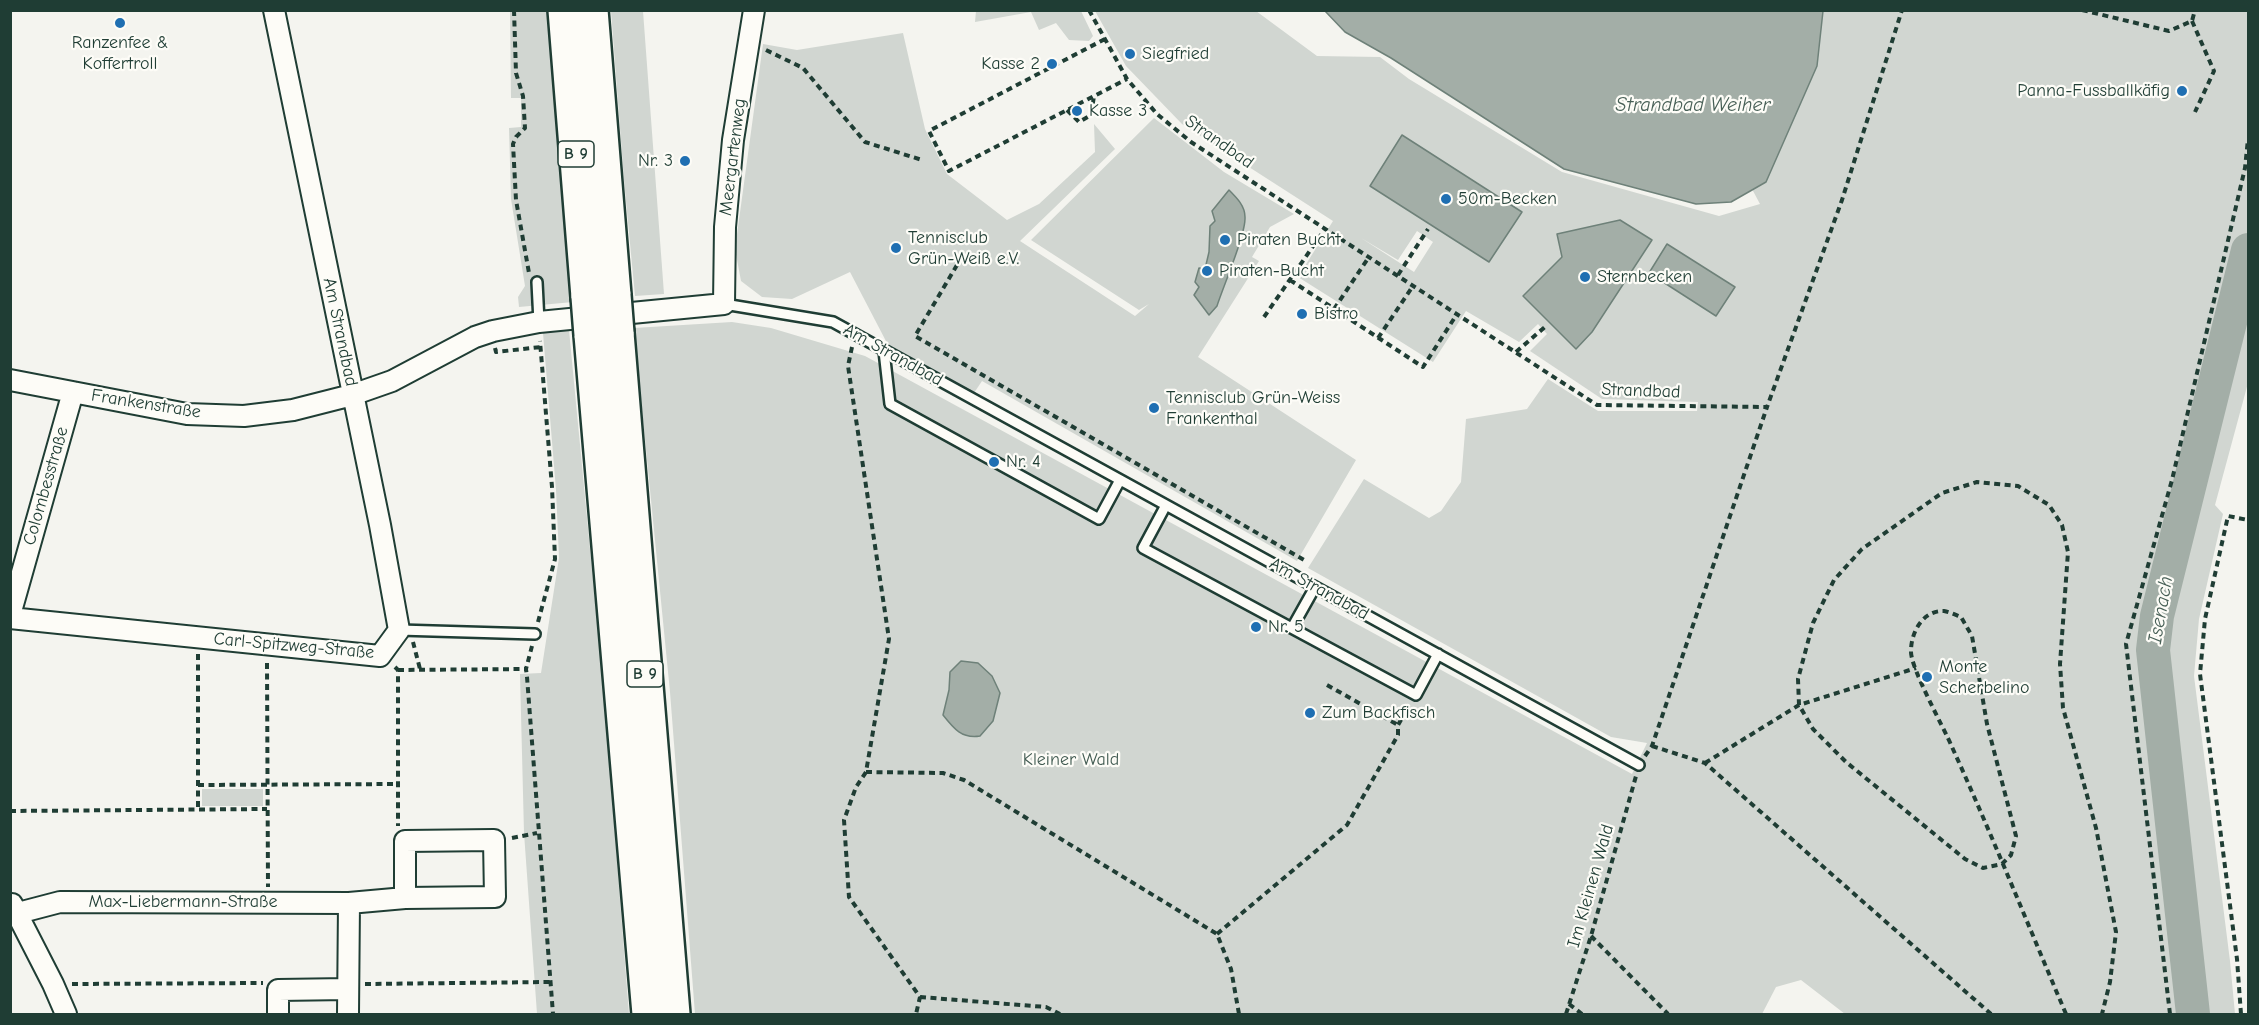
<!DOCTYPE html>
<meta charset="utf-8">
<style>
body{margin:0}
#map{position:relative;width:2259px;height:1025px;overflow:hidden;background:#f4f4ef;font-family:"Comic Neue",sans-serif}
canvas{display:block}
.frame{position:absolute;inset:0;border:12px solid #1f3d34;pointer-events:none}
</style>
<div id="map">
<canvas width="2259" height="1025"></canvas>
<div class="frame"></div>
</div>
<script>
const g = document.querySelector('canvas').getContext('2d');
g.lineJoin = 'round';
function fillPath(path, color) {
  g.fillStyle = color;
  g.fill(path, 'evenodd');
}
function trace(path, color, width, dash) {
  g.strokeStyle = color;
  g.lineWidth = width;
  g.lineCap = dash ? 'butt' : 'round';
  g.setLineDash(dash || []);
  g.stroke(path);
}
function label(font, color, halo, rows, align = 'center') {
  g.font = font + ' "Comic Neue",sans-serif';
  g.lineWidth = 4.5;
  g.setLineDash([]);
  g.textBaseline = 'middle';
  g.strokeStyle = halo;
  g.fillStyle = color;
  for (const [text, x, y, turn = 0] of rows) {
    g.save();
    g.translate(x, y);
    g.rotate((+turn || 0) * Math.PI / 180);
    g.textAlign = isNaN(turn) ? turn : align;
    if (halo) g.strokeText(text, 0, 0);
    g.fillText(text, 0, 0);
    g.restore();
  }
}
fillPath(new Path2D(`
 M510 11H554L573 302 519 307 518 297 525 286 511 199 509 128 521 127V98H511Z
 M611 11H643L664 294 635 296 624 180Z
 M976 11H1081L1093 36 1089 41 1069 40 1056 23 1039 30 1031 12 975 22Z
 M1095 11H1256L1317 56 1380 57 1409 79 1562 172 1719 216 1760 204 1752 189 1766 182 1817 66 1823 11H2248V383L2215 505 2223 514 2199 619 2194 676 2230 961 2235 1014H1845L1801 980 1776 987 1762 1014H695L670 692 634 328 732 322 771 328 865 356 1632 774 1647 743 1611 737 1308 568 1364 479 1429 518 1441 511 1461 482 1466 419 1527 409 1548 379 1598 411H1697L1698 402 1602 399 1530 351 1547 334 1538 324 1519 342 1466 311 1433 362 1298 277 1333 221 1182 124 1126 66ZM1417 231 1433 242 1414 272 1361 238 1398 260Z
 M903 33 925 129 947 174 1007 220 1039 204 1095 152 1094 124 1115 149 1020 241 1135 316 1149 304 1139 310 1031 240 1154 118 1224 172 1294 214 1270 227 1252 257 1259 261 1198 357 1356 460 1297 561 982 381 974 393 888 345 850 272 792 299 762 297 741 281 735 249 763 44 797 50Z
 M569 330 604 695 629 1014H537L524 833 520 674 541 673 559 558 556 490 543 333Z
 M202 789H263V806H202Z`), '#d1d6d1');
const water = new Path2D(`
 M1325 11H1823L1817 66 1766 182 1731 202 1696 204 1564 169 1391 58 1345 32Z
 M1402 135 1522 212 1489 262 1370 186Z
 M1229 190C1237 198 1245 206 1245 217 1246 234 1223 287 1217 306L1209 315 1194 295 1199 287 1195 282 1199 268 1205 269 1209 252 1210 226 1215 221 1212 211Z
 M1620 220 1652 240 1592 332 1576 349 1523 296 1562 257 1557 234Z
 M1667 244 1735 287 1716 316 1649 273Z
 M961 661 978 663 992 676 1000 693 993 721 980 736C962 739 954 729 943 715L949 690 950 672Z`);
fillPath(water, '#a3aea7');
trace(water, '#6e8179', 1.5);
trace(new Path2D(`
 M2193 1014 2153 650 2157 616 2248 250`), '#a3aea7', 34);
const service = new Path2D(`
 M537 282 539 322
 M724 304 833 322 1639 765
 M884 351 890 404 1099 519 1120 480
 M1166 505 1143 548 1416 695 1438 654
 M1292 628 1315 587
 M399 630 535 634`);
const minor = new Path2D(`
 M10 380 187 414 244 416 293 410 352 395 392 381 475 337 493 331 539 322 724 304 725 227 733 140 754 10
 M10 615 73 392
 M10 618 380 656 399 630 380 525 274 10
 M12 904 53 984 66 1014
 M18 913 60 902 349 903 405 898 495 897 494 840 405 841V898
 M278 1014V990L348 989
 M348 1014 349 903`);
const trunk = new Path2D(`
 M565 10 588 297
 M591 10 614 295
 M617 333 673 1014
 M591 335 649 1014`);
trace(service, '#1f3d34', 14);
trace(minor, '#1f3d34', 24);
trace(trunk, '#1f3d34', 38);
trace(new Path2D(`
 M514 10 516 73 523 96 525 128 516 137 513 144 516 200 529 273
 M1089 10 1127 79 1157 114 1191 142 1597 405 1767 407 1842 200 1902 10
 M2082 10 2169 31 2192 21 2195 10
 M2192 21 2214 71 2195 112
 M1105 39 929 131 949 171 1127 79
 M766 50 803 68 865 142 922 160
 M1067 110 1079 122 1091 115 1094 96
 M957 265 915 336 1304 560
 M1398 275 1428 229
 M1290 280 1423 367 1457 314
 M1334 309 1369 257
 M1264 317 1325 229
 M1378 338 1413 286
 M852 347 848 366 889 639 866 772 856 787 844 820 849 897 920 997 916 1014
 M495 348 496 352 541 347
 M1516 352 1546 326
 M538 622 555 559 552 487 540 341
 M413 642 420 669
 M532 646 526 669 527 677 553 1014
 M198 654V809
 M267 663 268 887
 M395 667 398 670V826
 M398 670 526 669
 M1327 685 1398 725
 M1652 746 1705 763 1991 1014
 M1645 756 1652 746 1767 407
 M1705 763 1799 705 1916 668
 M866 772 943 773 964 780 1217 934 1231 969 1239 1014
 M198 785 398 784
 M10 811 267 809
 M512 838 537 833
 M1217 934 1347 825 1398 735V725L1409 706
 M1591 936 1668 1014
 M72 984 263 983
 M365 984 550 982
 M920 997 1046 1007 1060 1014
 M1569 1004 1582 1014
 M1566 1014 1591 936 1636 776
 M2066 1014C2028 925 1992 835 1952 747 1944 728 1910 667 1911 651 1911 632 1923 610 1944 611 1950 612 1956 615 1961 617L1972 636 1987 724 2016 836 2011 855 2002 864 1983 868 1965 859 1846 762 1813 729 1799 705 1798 679 1813 623 1834 580 1862 549 1942 493 1977 482 2018 486 2049 505 2062 525 2068 552 2060 664 2063 708 2096 828 2116 932 2110 982 2102 1014
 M2170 1014 2126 644 2172 480 2245 168 2248 139
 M2241 1014 2237 959 2200 674 2205 619 2228 516 2248 520`), '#1f3d34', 4, [6, 4.5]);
trace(service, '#fdfcf7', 9);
trace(minor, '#fdfcf7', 20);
trace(trunk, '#fdfcf7', 33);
const trunkBridge = new Path2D(`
 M614 295 617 333
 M588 297 591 335`);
trace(trunkBridge, '#1f3d34', 38, []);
trace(trunkBridge, '#fdfcf7', 33);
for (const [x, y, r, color] of [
 [120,23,6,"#1f6fb2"],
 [1130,54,6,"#1f6fb2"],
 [1052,64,6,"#1f6fb2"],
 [2182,91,6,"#1f6fb2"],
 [1077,111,6,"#1f6fb2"],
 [685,161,6,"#1f6fb2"],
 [1446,199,6,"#1f6fb2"],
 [1225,240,6,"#1f6fb2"],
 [896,248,6,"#1f6fb2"],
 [1207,271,6,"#1f6fb2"],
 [1585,277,6,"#1f6fb2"],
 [1302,314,6,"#1f6fb2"],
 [1154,408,6,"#1f6fb2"],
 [994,462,6,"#1f6fb2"],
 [1256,627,6,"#1f6fb2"],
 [1927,677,6,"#1f6fb2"],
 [1310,713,6,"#1f6fb2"]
]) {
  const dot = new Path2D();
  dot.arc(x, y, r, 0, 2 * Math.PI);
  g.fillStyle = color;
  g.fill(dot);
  trace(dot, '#fdfcf7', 2);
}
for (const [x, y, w] of [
 [576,154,36],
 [645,674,36]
]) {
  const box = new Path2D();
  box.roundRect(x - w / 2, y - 13, w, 26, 4.5);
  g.fillStyle = '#fdfcf7';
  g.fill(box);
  trace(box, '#1f3d34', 1.5);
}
label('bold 16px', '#1f3d34', null, [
 ["B 9",576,154],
 ["B 9",645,674]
]);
label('18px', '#1f3d34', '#fdfcf7', [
 ["Ranzenfee &",120,43,"center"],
 ["Koffertroll",120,64,"center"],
 ["Siegfried",1142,54],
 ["Kasse 2",1040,64,"right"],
 ["Panna-Fussballkäfig",2170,91,"right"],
 ["Kasse 3",1089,111],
 ["Nr. 3",673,161,"right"],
 ["50m-Becken",1458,199],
 ["Tennisclub",908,238],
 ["Grün-Weiß e.V.",908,259],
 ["Piraten Bucht",1237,240],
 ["Piraten-Bucht",1219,271],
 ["Sternbecken",1597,277],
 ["Bistro",1314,314],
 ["Tennisclub Grün-Weiss",1166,398],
 ["Frankenthal",1166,419],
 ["Nr. 4",1006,462],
 ["Nr. 5",1268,627],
 ["Monte",1939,667],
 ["Scherbelino",1939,688],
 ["Zum Backfisch",1322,713]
], 'left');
label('18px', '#1f3d34', '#fdfcf7', [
 ["Strandbad",1219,142,35],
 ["Meergartenweg",733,157,-83],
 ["Am Strandbad",340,332,78],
 ["Am Strandbad",893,355,29],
 ["Strandbad",1641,391,2],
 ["Frankenstraße",146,404,9],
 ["Colombesstraße",46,486,-74],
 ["Am Strandbad",1319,589,29],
 ["Carl-Spitzweg-Straße",294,646,5],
 ["Im Kleinen Wald",1591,886,-74],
 ["Max-Liebermann-Straße",183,902]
]);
label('18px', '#435c53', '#fdfcf7', [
 ["Kleiner Wald",1071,760]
]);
label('italic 20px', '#475f56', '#fdfcf7', [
 ["Strandbad Weiher",1693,105],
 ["Isenach",2161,610,-80]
]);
</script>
